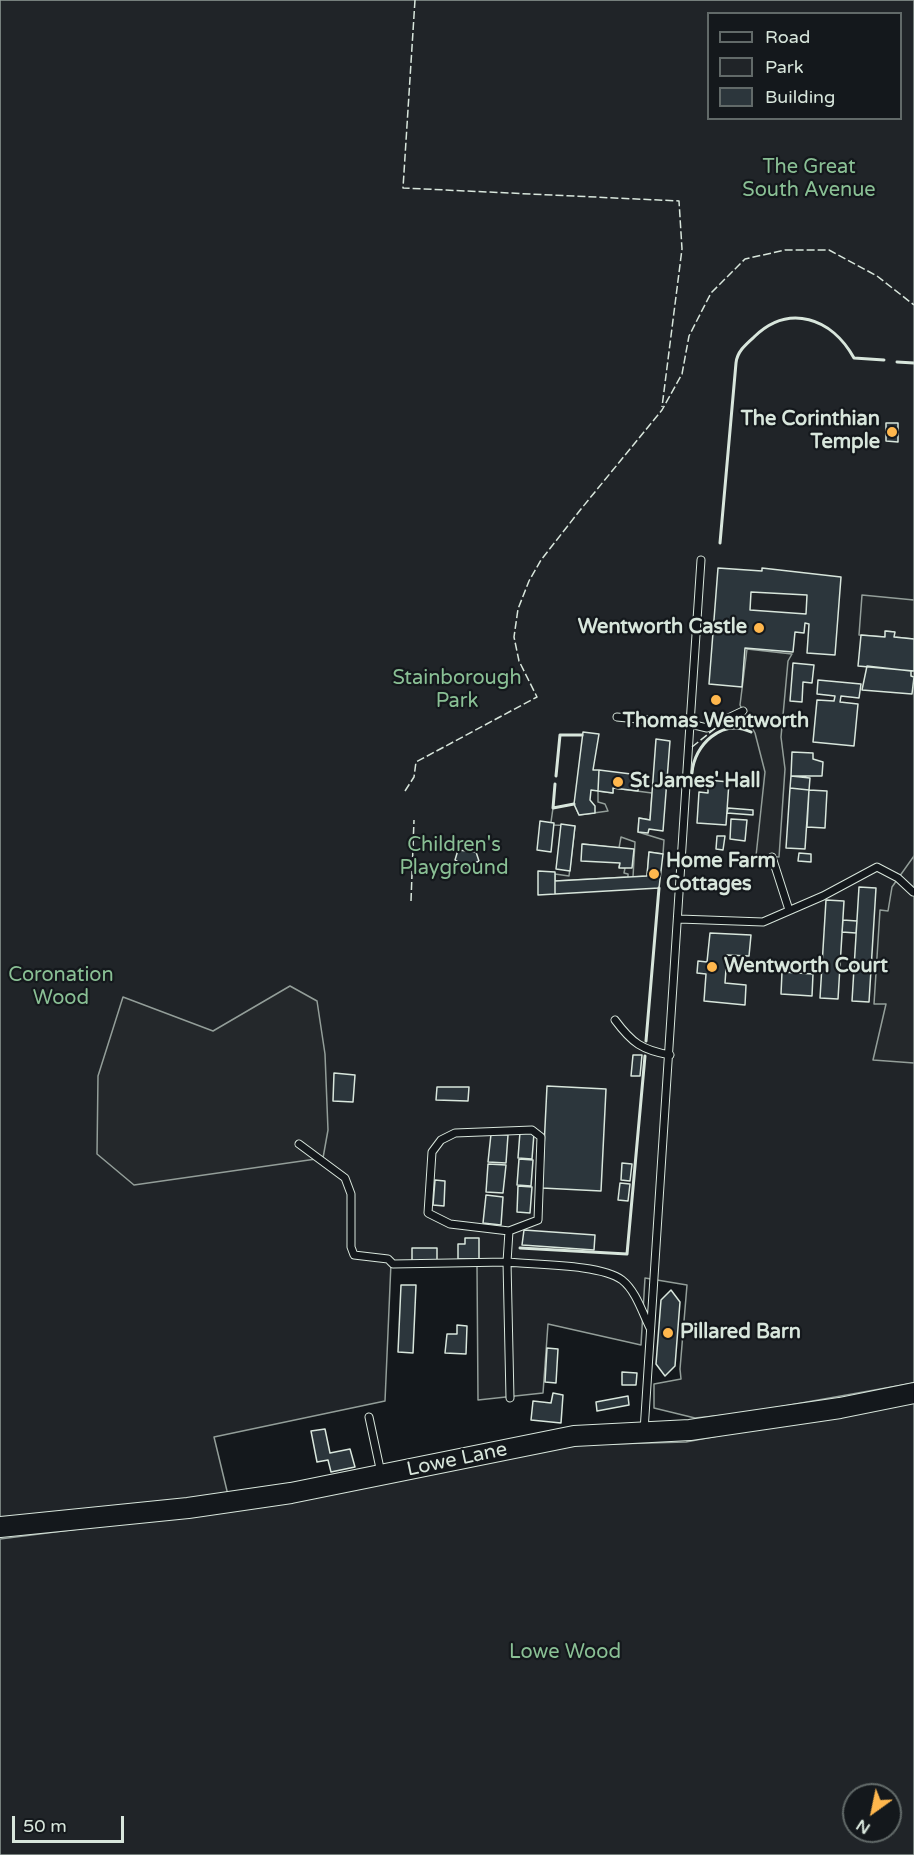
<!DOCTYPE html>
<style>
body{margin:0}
#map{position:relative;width:914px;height:1855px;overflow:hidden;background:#14181c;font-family:"Varela Round",sans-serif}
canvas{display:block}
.legend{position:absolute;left:707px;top:12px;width:195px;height:108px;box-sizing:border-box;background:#14181c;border:2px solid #626a69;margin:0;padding:8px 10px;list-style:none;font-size:18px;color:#d8e6dc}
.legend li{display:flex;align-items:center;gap:12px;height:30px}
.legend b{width:30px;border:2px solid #626a69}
.north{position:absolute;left:842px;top:1783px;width:60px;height:60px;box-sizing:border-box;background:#14181c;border:2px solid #626a69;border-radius:50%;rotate:213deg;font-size:16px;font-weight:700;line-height:24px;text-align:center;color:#d8e6dc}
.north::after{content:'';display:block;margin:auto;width:21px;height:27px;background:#ffb74d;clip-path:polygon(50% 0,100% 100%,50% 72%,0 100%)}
.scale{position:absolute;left:12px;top:1816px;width:112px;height:27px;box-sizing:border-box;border:3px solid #d8e6dc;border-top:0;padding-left:8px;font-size:18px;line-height:21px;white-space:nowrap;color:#d8e6dc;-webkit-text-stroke:4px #14181c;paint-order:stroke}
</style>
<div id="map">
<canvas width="914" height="1855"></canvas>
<ul class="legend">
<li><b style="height:8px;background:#14181c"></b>Road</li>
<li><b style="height:16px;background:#202428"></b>Park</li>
<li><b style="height:16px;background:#2c363c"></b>Building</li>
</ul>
<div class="north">N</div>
<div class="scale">50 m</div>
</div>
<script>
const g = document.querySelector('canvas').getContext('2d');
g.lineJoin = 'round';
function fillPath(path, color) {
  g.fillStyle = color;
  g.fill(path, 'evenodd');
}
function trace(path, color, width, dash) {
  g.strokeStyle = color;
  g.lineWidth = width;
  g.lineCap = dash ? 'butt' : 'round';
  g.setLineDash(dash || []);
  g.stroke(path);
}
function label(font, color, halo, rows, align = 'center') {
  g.font = font + ' "Varela Round",sans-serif';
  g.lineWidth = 4.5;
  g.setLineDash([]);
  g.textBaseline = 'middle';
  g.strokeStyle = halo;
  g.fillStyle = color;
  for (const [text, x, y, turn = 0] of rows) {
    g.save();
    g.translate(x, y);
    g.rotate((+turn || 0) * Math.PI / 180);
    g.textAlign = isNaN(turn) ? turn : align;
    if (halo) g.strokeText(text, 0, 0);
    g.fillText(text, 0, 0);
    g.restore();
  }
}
const green = new Path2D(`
 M0 0H914V1383L745 1413 695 1418 654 1408V1384L681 1379 680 1369 687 1285 645 1278 641 1345 548 1324 543 1393 478 1400 477 1265 391 1263 385 1401 214 1437 228 1495 0 1520ZM708 14H900V118H708Z
 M914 1399V1855H0V1539L291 1502 572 1445 686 1442ZM854 1795H890V1831H854Z`);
fillPath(green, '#202428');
trace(green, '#939e99', 1.5);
const parking = new Path2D(`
 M862 595 914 600V639L894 637V632L886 631 885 637 859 635Z
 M747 649 792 654 788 661 781 737 785 769 779 857 756 856 765 772 755 733 740 705Z
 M613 788 652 793 650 820 639 818 638 832 664 840 663 854 649 852 647 876 633 877 635 842 621 837 619 848 583 844 620 863 619 867 625 868 624 873 628 874V877L555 881V874L569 876 575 826 554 825 551 822 553 808 574 804 579 815 608 811 605 804 598 802V791L613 793Z
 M914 856V1063L873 1060 886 1004H874L880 910 888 911 892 887Z
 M290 986 317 1001 325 1054 328 1130 323 1158 134 1185 97 1154 98 1076 123 997 213 1031Z`);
fillPath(parking, '#24282b');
trace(parking, '#939e99', 1.5);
const building = new Path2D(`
 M886 423H898V442L886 441Z
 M718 568 762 571V568L841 577 835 655 807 653 809 624 805 623 804 633 795 632 793 652 745 648 742 687 709 684ZM751 592 807 595 806 614 750 610Z
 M885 631 895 632 894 637 914 639V671L858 666 861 635 885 637Z
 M793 663 814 665 812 683 803 682 802 702 790 701Z
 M867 666 911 671V676L914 677 912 694 862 690Z
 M818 680 861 684 859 698 841 696 840 702 858 704 854 746 813 742 817 700 834 701 835 696 817 694Z
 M583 732 599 734 593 770H599L598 791 591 790 590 800 595 806V813L579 815 574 804Z
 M656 739 670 741 663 831 649 829 648 833 638 832 639 818 650 820Z
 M792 752 813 753V759L823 762 822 776H791Z
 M599 770 639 775 638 791 613 788V793L598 791Z
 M791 776 810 778 809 790 790 788Z
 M708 780 729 782 726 825 697 823 699 792 708 793Z
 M790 788 809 790 805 849 786 848Z
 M809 790 827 791 825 828 807 827Z
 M728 808 753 810V815L727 813Z
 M731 819 747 820 745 841 730 839Z
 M540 821 554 823 551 852 537 850Z
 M561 824 575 826 570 871 556 869Z
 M717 836H725L723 850 716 849Z
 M582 844 634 849 632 868H619L620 863 581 861Z
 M458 850 476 852 479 861 466 867 455 860Z
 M649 852 663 854 659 888 555 894V881L647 876Z
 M799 853 811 854V862L798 861Z
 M538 871 555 872V894L538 895Z
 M859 887 876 888 869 1002 852 1001Z
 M826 900 844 901 838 999 820 998Z
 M843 920 857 921 856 933 842 932Z
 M710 933 751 935 749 956 727 955 725 983 746 985 745 1005 704 1001 706 974 697 973 698 961 707 962Z
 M782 972 813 974 812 996 781 994Z
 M633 1055H642L640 1076H631Z
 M334 1073 355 1075 353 1102 333 1101Z
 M547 1086 606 1089 601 1191 542 1188Z
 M437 1087H469L468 1101 436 1100Z
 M520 1132 534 1133 532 1159 518 1158Z
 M491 1134 508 1135 506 1163 488 1162Z
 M519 1159 533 1160 531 1186 517 1185Z
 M622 1163 632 1164 630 1181 621 1180Z
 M488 1164 506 1165 503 1193 486 1192Z
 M435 1180 445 1181 444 1206 433 1205Z
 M620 1183 630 1184 628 1201 618 1200Z
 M518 1186 532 1187 530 1213 517 1212Z
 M486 1195 503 1197 501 1225 483 1223Z
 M524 1230 595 1235 594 1250 522 1245Z
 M465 1238H479V1259H458V1244H465Z
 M412 1248H437V1262H412Z
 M401 1285H416L413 1353 398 1352Z
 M671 1290 680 1302 675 1366 665 1376 656 1364 661 1300Z
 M457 1325 467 1326 466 1354 445 1353 447 1334H457Z
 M547 1348 558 1349 556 1383 545 1382Z
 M622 1372 637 1373 636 1385H622Z
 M553 1393 563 1395 561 1423 531 1420 533 1401 551 1403Z
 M628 1396 629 1405 597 1411 596 1402Z
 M325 1429 330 1453 350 1449 355 1467 331 1472 328 1460 317 1462 311 1431Z`);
fillPath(building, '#2c363c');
trace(building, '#d8e6dc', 1.5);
const lane = new Path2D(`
 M617 717 690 724 701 560
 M772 857 789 910
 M679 919 763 922 823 896 877 867 898 878 913 892
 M615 1020C632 1043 642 1050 670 1055
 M299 1144 345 1178 351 1194V1247L354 1255 388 1259 393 1264 507 1262 510 1398
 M509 1231 450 1224 428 1213 432 1152 441 1140 455 1133 532 1130 541 1137 538 1220 509 1231 507 1262C535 1265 601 1264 622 1280 636 1291 642 1312 650 1328
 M369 1417 381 1473
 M644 1431 690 724 707 728 743 711`);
const secondary = new Path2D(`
 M0 1527 188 1508 291 1493 574 1436 690 1430 840 1408 914 1393`);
trace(lane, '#d8e6dc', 9);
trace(secondary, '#d8e6dc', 22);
trace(lane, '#14181c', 7);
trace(secondary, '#14181c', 20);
trace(new Path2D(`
 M415 0 403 188 679 201 682 249 662 407
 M726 723 739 721 748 725
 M692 747 718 726
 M405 791 414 777 416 762 537 697 519 661 514 637 518 609 529 581 541 560 581 509 662 410 682 374 689 336 711 293 745 259 785 250H829L877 276 914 305
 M411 901 414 820`), '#d8e6dc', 1.5, [8, 3]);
trace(new Path2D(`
 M897 362 914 363
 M720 543 736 363C737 352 745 345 754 337 789 303 832 318 854 358L884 360
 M692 773C694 745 722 718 751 732
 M556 776 560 735H582
 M555 784 553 808 574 804
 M646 1041 659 888
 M520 1248 627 1254 645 1056`), '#d8e6dc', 3);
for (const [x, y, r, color] of [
 [892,432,6,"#ffb74d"],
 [759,628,6,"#ffb74d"],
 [716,700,6,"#ffb74d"],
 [618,782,6,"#ffb74d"],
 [654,874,6,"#ffb74d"],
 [712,967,6,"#ffb74d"],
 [668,1333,6,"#ffb74d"]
]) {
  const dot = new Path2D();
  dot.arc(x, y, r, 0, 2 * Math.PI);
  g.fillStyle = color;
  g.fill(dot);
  trace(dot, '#14181c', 2);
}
label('20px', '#8ac095', '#14181c', [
 ["The Great",809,168],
 ["South Avenue",809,191],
 ["Stainborough",457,679],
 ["Park",457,702],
 ["Children's",454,846],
 ["Playground",454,869],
 ["Coronation",61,976],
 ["Wood",61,999],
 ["Lowe Wood",565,1653]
]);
label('bold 20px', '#d8e6dc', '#14181c', [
 ["The Corinthian",880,420,"right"],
 ["Temple",880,443,"right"],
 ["Wentworth Castle",747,628,"right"],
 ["Thomas Wentworth",716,722,"center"],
 ["St James' Hall",630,782],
 ["Home Farm",666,862],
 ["Cottages",666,885],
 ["Wentworth Court",724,967],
 ["Pillared Barn",680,1333]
], 'left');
label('20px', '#d8e6dc', '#14181c', [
 ["Lowe Lane",457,1460,-12]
]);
</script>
